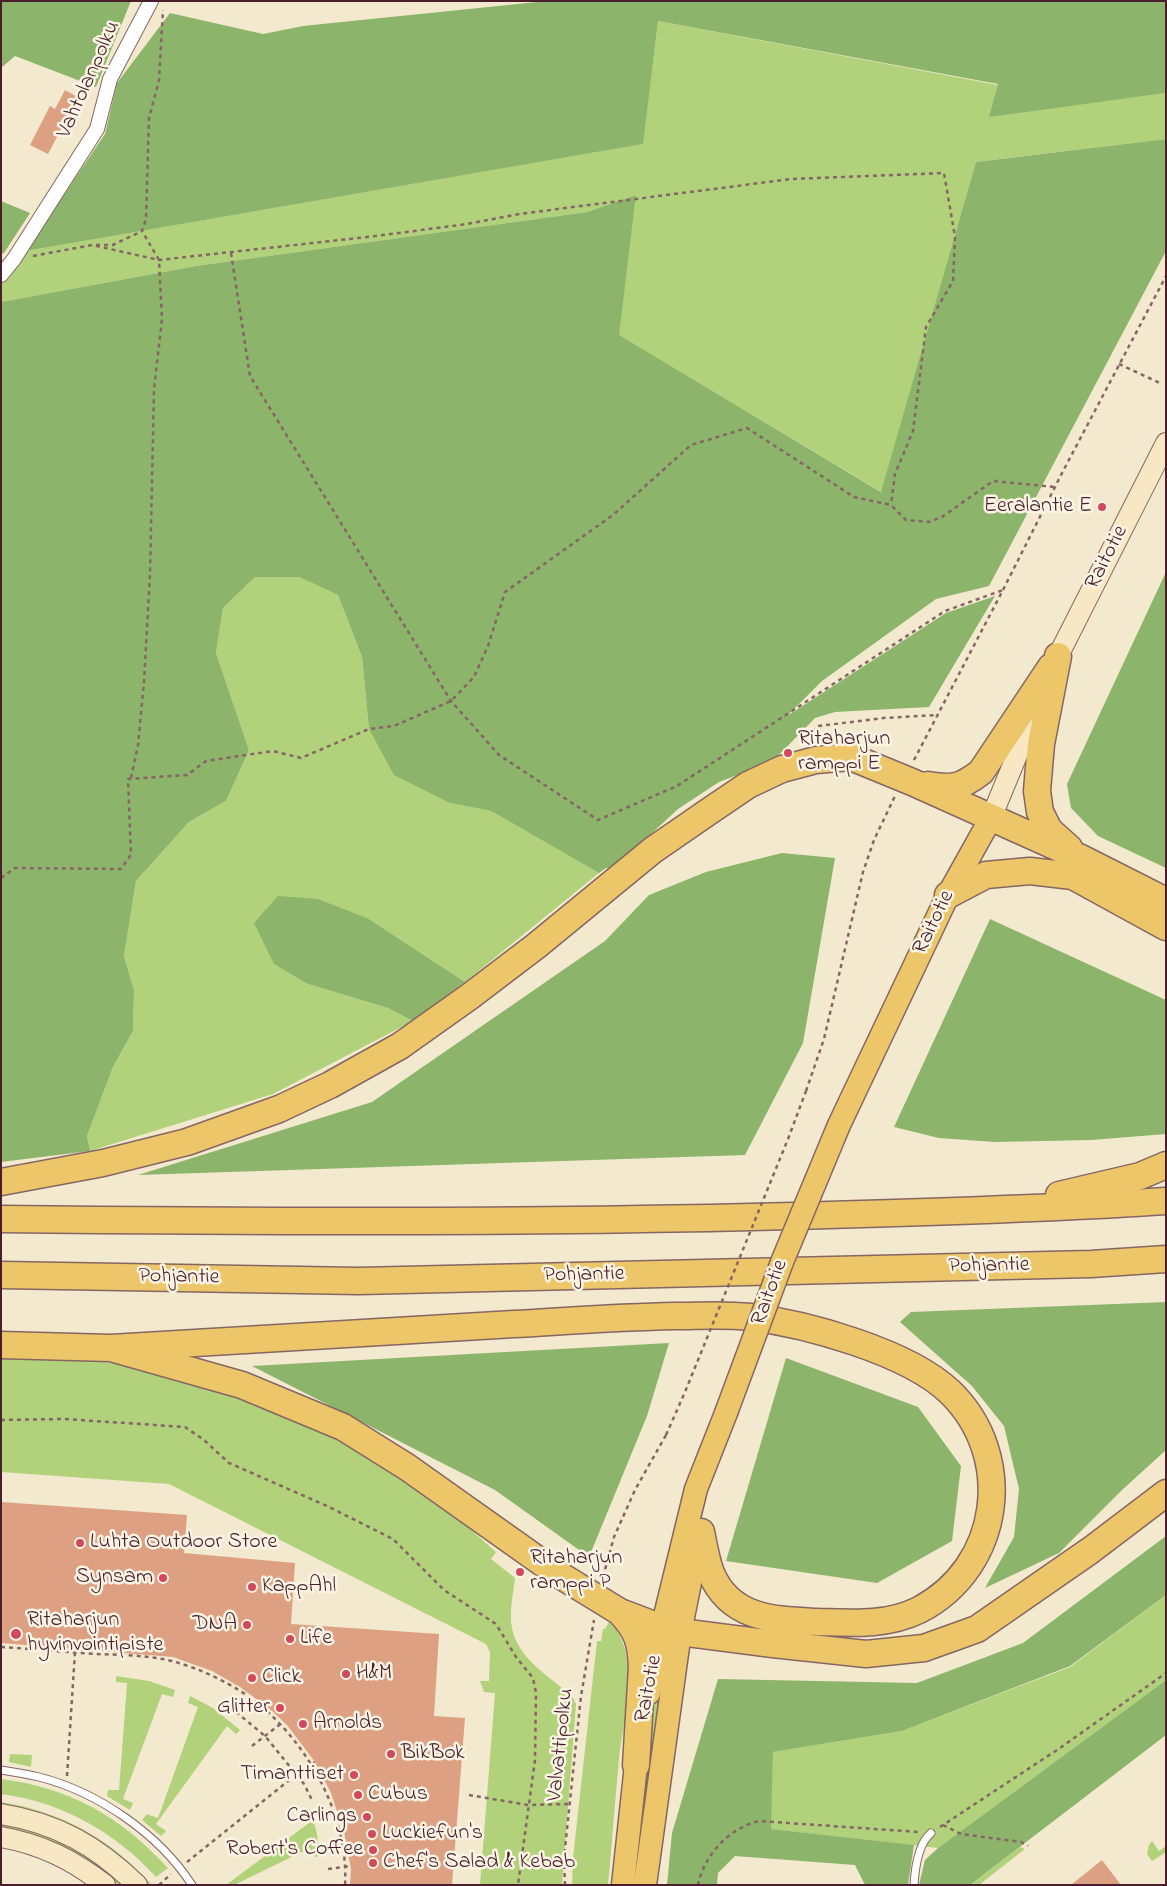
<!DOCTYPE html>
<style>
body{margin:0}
#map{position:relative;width:1167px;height:1886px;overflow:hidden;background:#f3e9cf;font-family:"Indie Flower",sans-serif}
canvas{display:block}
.frame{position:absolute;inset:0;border:2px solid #4a1f2b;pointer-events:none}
</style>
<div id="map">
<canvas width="1167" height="1886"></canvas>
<div class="frame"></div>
</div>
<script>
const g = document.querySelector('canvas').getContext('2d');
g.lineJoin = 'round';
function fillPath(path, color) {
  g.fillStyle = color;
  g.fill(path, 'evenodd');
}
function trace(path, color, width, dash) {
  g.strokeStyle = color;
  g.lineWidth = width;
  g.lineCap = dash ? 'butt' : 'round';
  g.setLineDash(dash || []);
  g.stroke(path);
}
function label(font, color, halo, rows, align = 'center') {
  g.font = font + ' "Indie Flower",sans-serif';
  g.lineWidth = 5;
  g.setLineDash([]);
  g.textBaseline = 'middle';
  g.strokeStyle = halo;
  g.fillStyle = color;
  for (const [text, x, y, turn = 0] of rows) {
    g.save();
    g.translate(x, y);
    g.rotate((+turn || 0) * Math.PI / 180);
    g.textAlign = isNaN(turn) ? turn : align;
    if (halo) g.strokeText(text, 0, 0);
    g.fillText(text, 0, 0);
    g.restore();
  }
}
fillPath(new Path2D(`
 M658 21 998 85 990 116 1166 93V139L976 162 882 492 618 335 636 195 587 212 196 266 1 302V282L26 251 642 144Z
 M255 577H299L338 595 362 657 369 729 450 803 491 811 599 873 465 982 369 919 308 984 388 1008 413 1021 273 1094 90 1151 87 1136 113 1067 133 1031 134 990 124 956 136 881 189 822 226 801 249 750 216 653 223 608Z
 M1 1353 124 1364 267 1402 376 1458 461 1521 496 1552 491 1559 515 1578C513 1595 509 1612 512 1628 517 1658 551 1678 572 1696L576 1704 562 1885H480L495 1693 484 1692 480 1681H489L490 1652 486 1644 169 1484 1 1472Z
 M1166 1595V1680L938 1848 770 1829 773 1752 902 1731 1070 1667Z
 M609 1622C620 1631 625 1646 627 1659 632 1693 623 1725 619 1759 615 1801 612 1843 608 1885H572L573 1858 597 1641H601L603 1629H605Z
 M667 1651 647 1783 640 1782 658 1675Z
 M116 1676 149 1681 175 1690 173 1697 162 1694 123 1799 133 1803 130 1810 107 1796 108 1790H119L127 1683 116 1682Z
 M190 1696 213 1708 240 1730 236 1734 227 1726 156 1824 166 1831 161 1836 142 1820 147 1814 158 1818 198 1707 188 1703Z
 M10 1754 32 1755 31 1767 9 1762Z
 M1 1779C71 1788 121 1817 168 1868L156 1877C115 1832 62 1802 1 1794Z
 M1 1802C61 1811 112 1840 152 1885H144L1 1809Z
 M310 1809 317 1834 319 1856 315 1857 310 1848 234 1885H226L309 1823 302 1814Z
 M1 1820 68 1840 128 1885H111L1 1832Z
 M1152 1841 1159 1851 1166 1846V1852L1152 1861 1147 1854 1149 1845Z
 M1020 1847 1025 1849 979 1885H970Z`), '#b1d27a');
fillPath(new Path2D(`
 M1 1H131L96 87 15 56 1 68Z
 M547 1H1166V93L989 117 998 84 658 21 643 144 26 251 105 134 117 83 170 13 263 34 303 26Z
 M1166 139V251L989 586 936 599 822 681 787 716 946 613 995 596 929 707 835 712 815 718 772 762 719 782 678 809 613 869 606 868 599 873 491 811 450 803 394 775 369 729 362 657 338 595 299 577H255L223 608 216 653 249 750 226 801 189 822 136 881 124 956 134 990 133 1031 113 1067 87 1136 90 1151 1 1162V302L196 266 587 212 636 195 619 335 881 492 976 162Z
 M1 201 30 213 4 253 1 254Z
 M1166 572V868L1098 836 1071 808 1067 784Z
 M782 853 835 858 803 1043 745 1155 138 1175 372 1102 605 941 649 895 706 872Z
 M278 896 318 899 369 919 465 982 413 1021 388 1008 308 984 274 964 254 923Z
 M990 919 1166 1000V1134L1091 1140 995 1142 939 1138 894 1127Z
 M1166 1302V1450L1122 1490 1059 1553 985 1588 1014 1537 1019 1489 1004 1426 972 1386 900 1322 911 1312Z
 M669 1343 647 1416 589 1557 495 1490 252 1366Z
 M786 1358 918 1407 961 1466 952 1541 877 1583 726 1561Z
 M1166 1536V1595L1070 1666 902 1731 773 1752 771 1829 914 1845 908 1885H865L855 1865 735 1856 718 1873 717 1885H667L672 1833 718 1679 917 1683 1023 1643Z
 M1166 1680V1735L970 1885H919L925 1860 938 1848Z`), '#8cb46a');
fillPath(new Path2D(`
 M65 90 83 100 72 121 67 118 48 154 30 145 50 106 55 109Z
 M1 1502 187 1515 184 1553 295 1563 291 1624 439 1634 434 1716 465 1718 452 1885H350L351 1869 344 1832 331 1793 315 1762 287 1725 271 1710 240 1687 212 1671 173 1657 1 1643Z
 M1102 1860 1121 1885H1071Z`), '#dda082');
const lane = new Path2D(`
 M1 1770C14 1772 27 1774 39 1777 98 1792 159 1834 192 1885
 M914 1885C915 1868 918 1844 931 1833`);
const street = new Path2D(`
 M1 275 14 259 97 129 110 79 151 1`);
const secondary = new Path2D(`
 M991 818 1058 656 1166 443
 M1 1814C57 1823 97 1846 137 1885
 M1 1837C41 1844 73 1860 105 1885`);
const primary = new Path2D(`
 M839 1125 948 895 991 818
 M649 1693 662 1628 696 1489 726 1413
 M623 1885 636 1765 639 1747
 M645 1885 680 1632 700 1533`);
const highway = new Path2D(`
 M1058 656 1041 744 1037 791 1040 812 1049 830 1069 848
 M928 785C953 789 960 788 981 772L1051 667
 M948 895 986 875 1030 871 1073 876 1166 927
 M1 1182 103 1163 187 1142 279 1109 330 1085 400 1046 469 997 536 946 653 850 711 810 748 785 782 769 816 760 851 757 912 782 1081 858 1166 901
 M1059 1195 1140 1176 1166 1165
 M1 1219C288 1222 575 1223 862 1214 963 1211 1064 1208 1166 1201
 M1 1275 359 1281 1091 1264 1166 1259
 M1 1345 111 1348 242 1385 343 1427 407 1467 558 1574 620 1612 662 1628 680 1632 773 1644 866 1654 924 1648 977 1629 1091 1550 1166 1493
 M111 1348C246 1340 380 1332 514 1324 567 1321 620 1317 674 1316 699 1316 725 1314 750 1317 807 1324 908 1352 950 1392 1016 1456 1002 1567 919 1610 887 1626 851 1623 817 1622 774 1620 730 1619 711 1573 706 1560 704 1546 701 1532
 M620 1612C637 1630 641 1642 642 1667L636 1765`);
trace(lane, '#856664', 9);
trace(street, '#856664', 16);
trace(secondary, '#856664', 22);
trace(primary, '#856664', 25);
trace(highway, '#856664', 29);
trace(new Path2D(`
 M96 245H113L142 231 146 219 149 118 159 80 163 10
 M231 253 250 376 451 701 499 755 598 820 677 786 945 611 1003 590
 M33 256 92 245 159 260 376 236 467 224 519 214 791 179 944 173 955 237 953 281 926 327 913 431 895 474 891 505
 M1119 364 1162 384
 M800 742 819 726 883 718 937 715
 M914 760 1003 590 1061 475 1166 276
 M131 778 138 745 144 682 150 574 154 389 162 319 159 260 142 231
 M1 878 15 868 121 869 131 855 128 779 187 775 206 761 273 751 301 758 369 729 394 726 451 701 474 677 488 646 505 592 613 515 691 445 747 428 854 497 891 505 906 520 929 522 942 517 993 481 1055 487
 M806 1091 824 1039 863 872 874 840 895 796
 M1 1420 64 1419 185 1427 204 1440 229 1463 327 1506 393 1539 444 1590 496 1624 516 1657 533 1678 536 1693 535 1760 518 1885
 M603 1577 614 1537 635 1490 666 1435
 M1 1647C33 1649 64 1652 96 1654 121 1655 147 1655 172 1661 202 1669 235 1685 260 1705 310 1747 349 1818 345 1885
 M236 1712 265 1736 304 1784 312 1800
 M252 1746 283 1722
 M67 1776 75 1652
 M469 1795 528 1805 571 1804
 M943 1825 961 1834 1021 1842 1028 1846
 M940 1827 1060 1748 1166 1673
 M187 1862 287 1782 315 1762
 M328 1869 350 1866
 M159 1885 171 1874
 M565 1885 564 1858 581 1696 594 1620
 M698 1885C704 1855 729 1828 759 1821L919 1832`), '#856664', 2.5, [4, 4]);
trace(lane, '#fff', 7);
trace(street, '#fff', 14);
trace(secondary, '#f7e8c3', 20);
trace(primary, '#ecc669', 22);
trace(highway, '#ecc669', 26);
const primaryBridge = new Path2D(`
 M726 1413 782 1262 839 1125`);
trace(primaryBridge, '#856664', 25, []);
trace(new Path2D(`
 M666 1435 685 1392 788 1139 806 1091`), '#856664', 2.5, [4, 4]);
trace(primaryBridge, '#ecc669', 22);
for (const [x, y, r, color] of [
 [1102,507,5,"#d1495b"],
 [788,753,5,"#d1495b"],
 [80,1543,5,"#d1495b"],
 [520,1572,5,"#d1495b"],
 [163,1578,5,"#d1495b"],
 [252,1587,5,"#d1495b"],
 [247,1625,5,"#d1495b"],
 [16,1634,6,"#d1495b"],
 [290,1639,5,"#d1495b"],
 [346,1674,5,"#d1495b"],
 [252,1678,5,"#d1495b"],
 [280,1708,5,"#d1495b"],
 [303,1724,5,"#d1495b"],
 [391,1754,5,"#d1495b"],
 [354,1775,5,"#d1495b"],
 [358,1795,5,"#d1495b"],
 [367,1817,5,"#d1495b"],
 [372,1834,5,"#d1495b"],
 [373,1850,5,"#d1495b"],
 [373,1863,5,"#d1495b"]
]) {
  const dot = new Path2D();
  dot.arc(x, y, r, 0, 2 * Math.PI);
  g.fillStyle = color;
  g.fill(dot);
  trace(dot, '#fcf5e5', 2);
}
label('22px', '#4a1f2b', '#fcf5e5', [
 ["Vahtolanpolku",90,80,-66],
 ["Raitotie",1108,558,-63],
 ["Raitotie",935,923,-64],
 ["Pohjantie",989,1267,-1],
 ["Pohjantie",584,1276,-1],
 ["Pohjantie",179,1278,1],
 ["Raitotie",771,1293,-70],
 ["Raitotie",650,1689,-79],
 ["Valvattipolku",562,1745,-84]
]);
label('22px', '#4a1f2b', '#fcf5e5', [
 ["Eeralantie E",1092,507,"right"],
 ["Ritaharjun",798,740],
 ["ramppi E",798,765],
 ["Luhta Outdoor Store",90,1543],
 ["Ritaharjun",530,1559],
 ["ramppi P",530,1584],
 ["Synsam",153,1578,"right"],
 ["KappAhl",262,1587],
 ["Ritaharjun",27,1621],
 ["hyvinvointipiste",27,1646],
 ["DNA",237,1625,"right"],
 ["Life",300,1639],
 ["H&M",356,1674],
 ["Click",262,1678],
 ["Glitter",270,1708,"right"],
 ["Arnolds",313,1724],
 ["BikBok",401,1754],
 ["Timanttiset",344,1775,"right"],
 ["Cubus",368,1795],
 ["Carlings",357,1817,"right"],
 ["Luckiefun's",382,1834],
 ["Robert's Coffee",363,1850,"right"],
 ["Chef's Salad & Kebab",383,1863]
], 'left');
</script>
